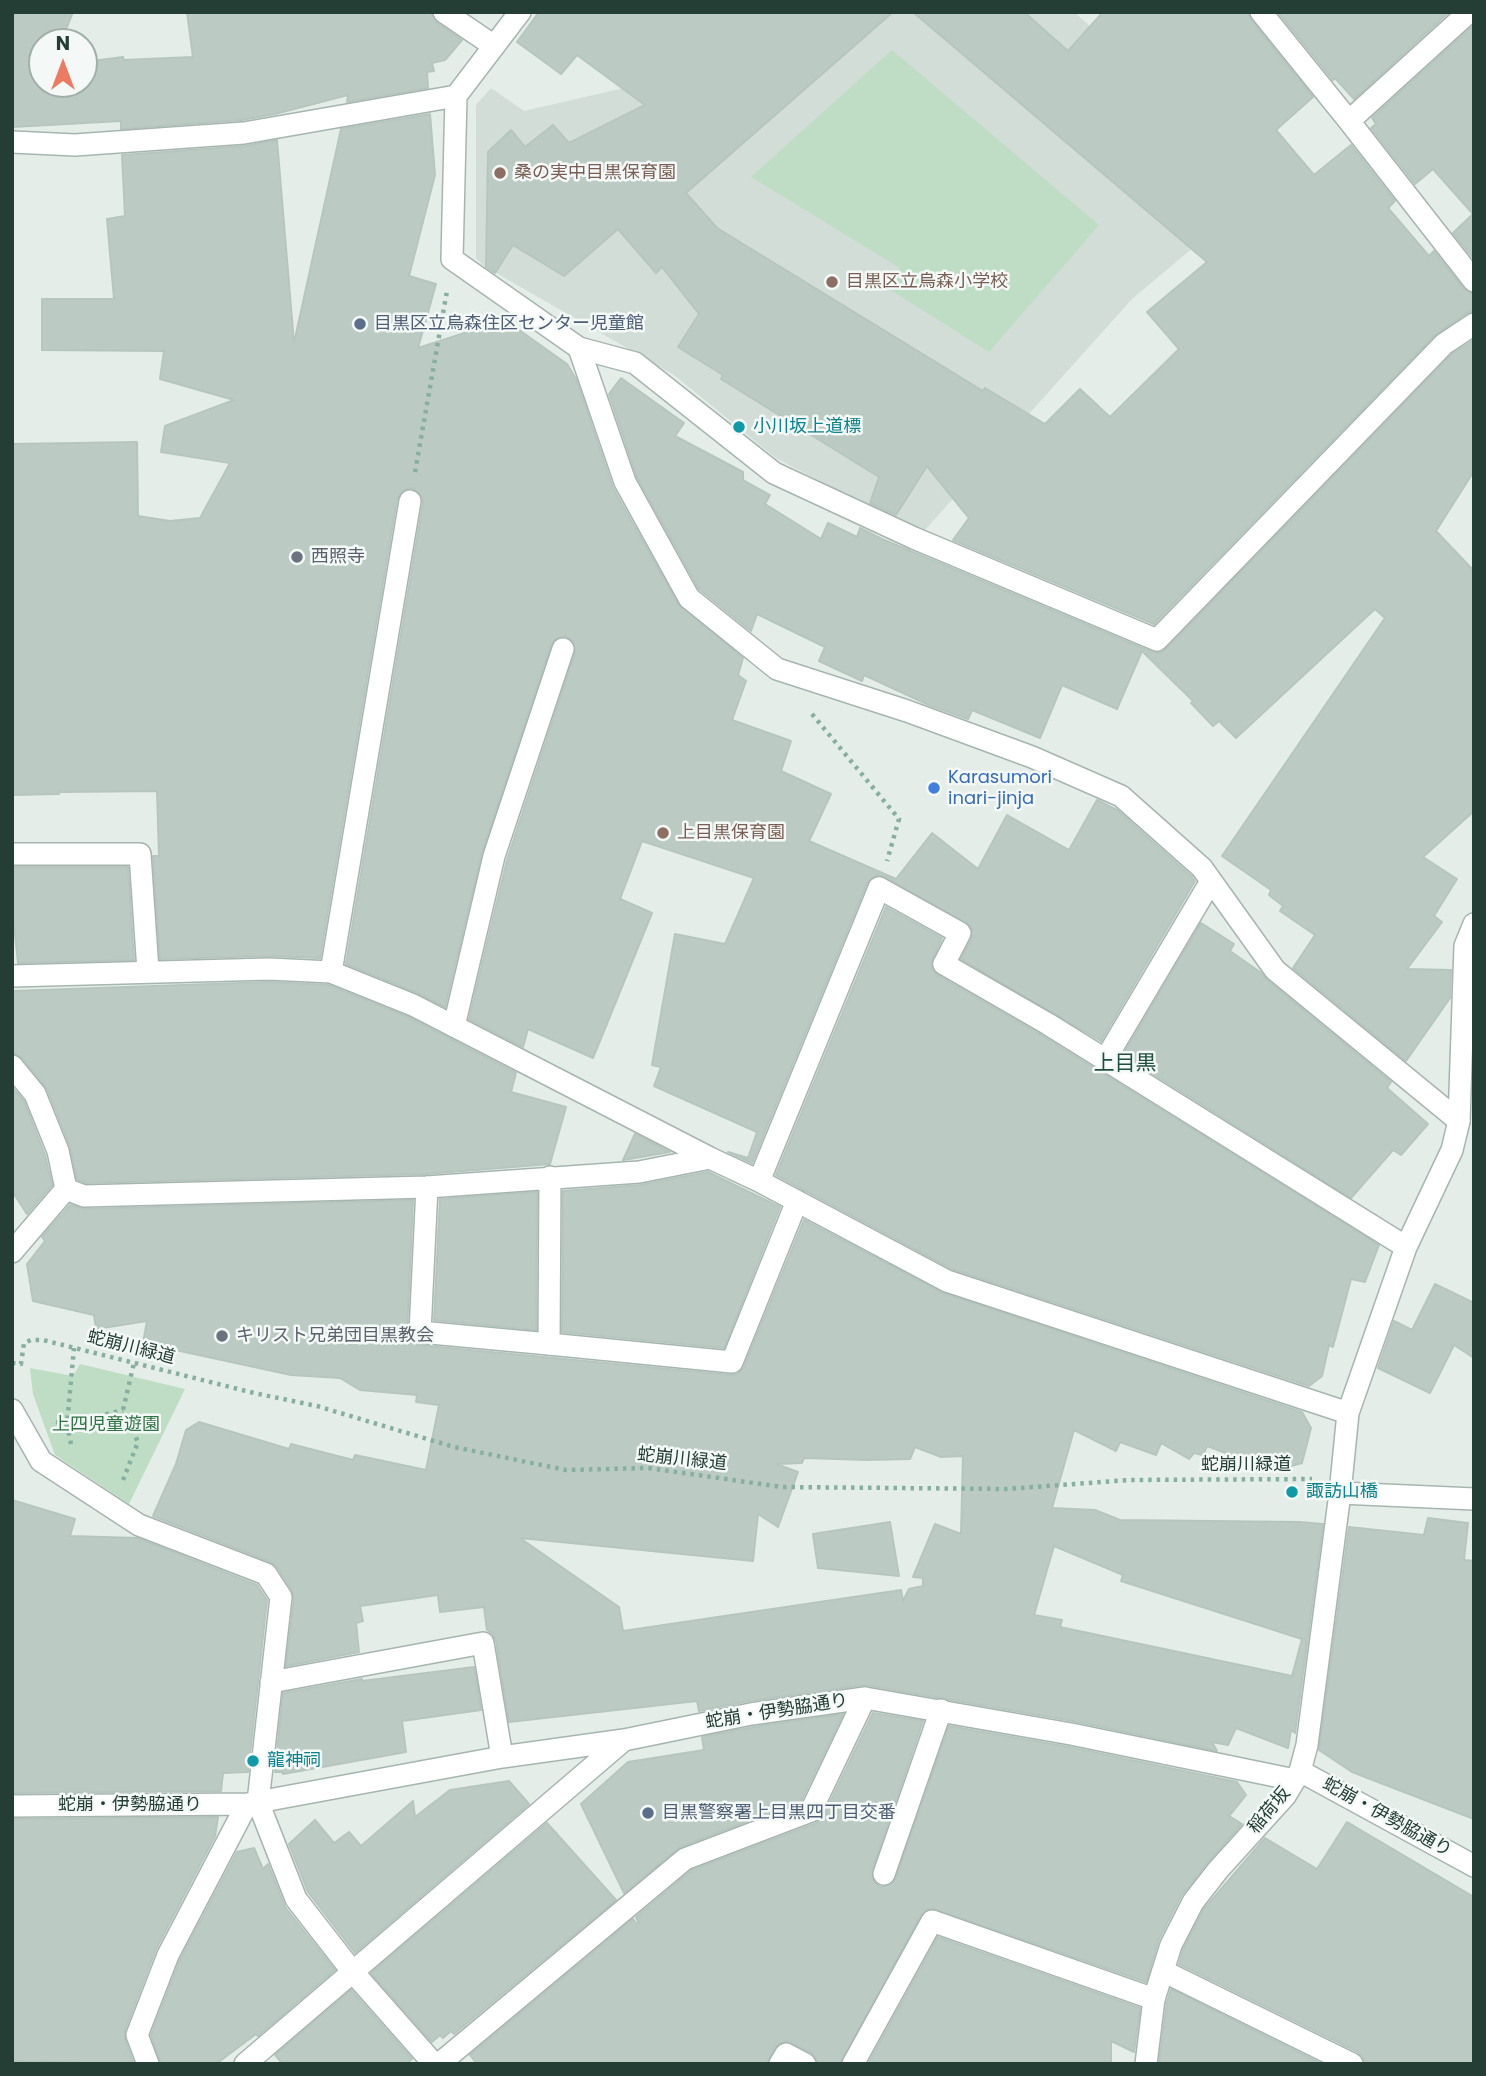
<!DOCTYPE html>
<meta charset="utf-8">
<style>
body{margin:0}
#map{position:relative;width:1486px;height:2076px;overflow:hidden;background:#e4ede8;font-family:Poppins,sans-serif}
canvas{display:block}
.frame{position:absolute;inset:0;border:14px solid #243e35;pointer-events:none}
.north{position:absolute;left:28px;top:28px;width:70px;height:70px;box-sizing:border-box;background:#f4f9f7;border:2px solid #a1aea9;border-radius:50%;rotate:0deg;font-size:19px;font-weight:700;line-height:28px;text-align:center;color:#243e35}
.north::after{content:'';display:block;margin:auto;width:24px;height:32px;background:#ec7b63;clip-path:polygon(50% 0,100% 100%,50% 72%,0 100%)}
</style>
<div id="map">
<canvas width="1486" height="2076"></canvas>
<div class="frame"></div>
<div class="north">N</div>
</div>
<script>
const g = document.querySelector('canvas').getContext('2d');
g.lineJoin = 'round';
function fillPath(path, color) {
  g.fillStyle = color;
  g.fill(path, 'evenodd');
}
function trace(path, color, width, dash) {
  g.strokeStyle = color;
  g.lineWidth = width;
  g.lineCap = dash ? 'butt' : 'round';
  g.setLineDash(dash || []);
  g.stroke(path);
}
function label(font, color, halo, rows, align = 'center') {
  g.font = font + ' Poppins,"Noto Sans JP",sans-serif';
  g.lineWidth = 5;
  g.setLineDash([]);
  g.textBaseline = 'middle';
  g.strokeStyle = halo;
  g.fillStyle = color;
  for (const [text, x, y, turn = 0] of rows) {
    g.save();
    g.translate(x, y);
    g.rotate((+turn || 0) * Math.PI / 180);
    g.textAlign = isNaN(turn) ? turn : align;
    if (halo) g.strokeText(text, 0, 0);
    g.fillText(text, 0, 0);
    g.restore();
  }
}
fillPath(new Path2D(`
 M751 12H1074L1269 184 1132 299 924 531 852 498 776 458 674 375 484 266 476 258V105L491 88 524 111 680 75Z`), '#d2ddd7');
fillPath(new Path2D(`
 M892 50 1099 225 989 352 889 289 900 268 751 177Z
 M80 1364 185 1389 129 1504 55 1455 33 1394 30 1368 73 1376Z`), '#beddc4');
const building = new Path2D(`
 M12 12H73L61 42H42V84H84V62L123 57 124 60 193 57 187 12H431L436 22 462 40 445 60 432 63 434 71 427 72 428 88 347 102 348 95 275 114 242 120 121 129V121L12 127Z
 M539 12H893L686 193 717 228 983 391 985 388 1045 424 1080 389 1110 417 1179 349 1147 312 1207 262 913 12H1024L1068 51 1103 12H1248L1251 20 1313 97 1276 130 1314 175 1351 145 1395 201 1388 208 1429 256 1434 251 1464 289 1474 294V311L1467 313 1435 335 1154 624 953 540 969 518 927 466 896 515 870 503 879 477 721 379 723 375 678 347 699 314 662 267 656 273 618 229 564 276 513 245 495 273 486 267 488 152 511 130 525 147 553 125 569 143 645 105 577 55 561 74 517 42Z
 M1278 12H1449L1354 99 1335 78 1333 80Z
 M1474 25V259L1453 233 1473 214 1433 169 1415 184 1371 128 1376 124 1372 118Z
 M430 114 435 175 409 276 436 284 418 348 505 320 567 364 576 379 613 488 678 604 743 658 738 675 746 681 732 720 791 741 781 771 831 794 809 841 896 879 932 833 978 869 1007 815 1069 850 1097 800 1117 810 1192 877 1195 881 1101 1041 961 959 972 938 971 926 885 877 877 875 867 883 752 1163 728 1152 748 1158 757 1132 654 1086 661 1067 652 1065 675 934 725 944 754 878 642 841 620 899 652 913 593 1058 528 1029 523 1047 469 1019 507 860 575 653 573 641 566 636 555 639 551 645 482 852 445 1007 418 993 346 964 423 503 422 496 413 488 405 489 397 499 320 958 269 956 160 959 153 856H159L157 791 59 792V794L12 795V444L137 442 138 516 170 521 200 518 230 463 161 452 165 426 234 400 160 379 164 351 42 350V299H114L107 219 125 216 122 155 245 146 277 140 294 343 341 129Z
 M1474 340V471L1436 531 1474 571V811L1423 857 1457 879 1434 916 1442 922 1407 969 1451 970 1450 998 1406 1061 1293 968 1315 935 1280 911 1283 906 1269 895 1271 890 1222 856 1385 618 1375 609 1236 738 1219 721 1213 726 1191 703 1193 701 1142 651 1117 709 1062 685 1040 738 972 710 968 719 929 705 864 675 862 681 819 661 825 647 757 614 751 631 699 589 637 477 609 394 621 378 684 423 675 436 743 472V480L770 495 765 504 821 539 828 523 857 537 860 528 882 539 1152 652 1159 653 1166 649 1452 354Z
 M12 867H128L134 960 18 963 12 906Z
 M886 907 942 938 931 963 932 970 937 975 1041 1035 1379 1245 1365 1282 1351 1279 1333 1347 1329 1345 1322 1376 1309 1386 952 1269 776 1175Z
 M1201 923 1234 944 1230 951 1260 972 1267 980 1391 1082 1387 1088 1428 1124 1401 1155 1393 1150 1351 1198 1123 1055Z
 M269 982 328 985 408 1017 516 1073 511 1092 566 1107 550 1164 426 1174 86 1183 77 1179 70 1146 47 1089 22 1058 12 1053V991Z
 M12 1087 24 1101 45 1155 52 1185 27 1214 12 1191Z
 M635 1134 670 1152 623 1160Z
 M708 1172 780 1207 724 1348 562 1332 563 1191 640 1185Z
 M537 1192 536 1330 434 1320 440 1199Z
 M413 1200 407 1331 409 1338 418 1345 731 1375 738 1374 744 1367 804 1220 943 1293 1302 1412 1311 1428 1302 1463 1274 1471 1207 1446 1203 1455 1194 1453 1189 1459 1161 1443 1156 1455 1120 1442 1116 1451 1074 1430 1052 1508 1095 1510 1120 1520 1299 1522 1323 1524 1295 1733 1291 1730 1288 1748 1236 1728 1228 1745 1212 1742 1217 1751 1073 1721 865 1685 749 1701 699 1711 697 1701 509 1722 496 1641 493 1634 487 1630 484 1607 440 1612 438 1595 360 1606 363 1621 356 1623 359 1652 286 1666 294 1598 292 1590 277 1567 271 1562 153 1516 176 1464 186 1430 199 1422 289 1449 291 1444 353 1460 355 1455 426 1470 439 1405 416 1402 417 1395 360 1390 340 1378 291 1375 143 1343 147 1321 96 1329 94 1315 33 1301 27 1264 45 1241 42 1237 70 1205 84 1209ZM915 1447 941 1457 963 1456 961 1534 935 1524 913 1577 923 1578V1586L909 1589 903 1601 901 1590 623 1631 619 1607 520 1538 753 1561 758 1514 778 1527 798 1472 776 1464 802 1463 804 1458 868 1460 910 1459ZM1054 1546 1123 1575 1121 1581 1302 1639 1292 1676 1060 1627 1062 1620 1034 1615Z
 M1435 1284 1474 1303V1358L1454 1345 1430 1393 1378 1368 1394 1321 1412 1330Z
 M12 1500 75 1519 70 1536 137 1538 257 1585 267 1600 248 1772 223 1773 221 1791 12 1793Z
 M1428 1518 1468 1523 1464 1560 1474 1561V1819L1352 1772 1319 1750 1349 1527 1424 1535Z
 M890 1522 899 1576 818 1568 813 1534Z
 M474 1667 481 1710 402 1721 406 1752 283 1774 282 1772H275L283 1693 362 1679V1681Z
 M873 1713 923 1721 872 1870 874 1882 880 1887 892 1884 896 1878 949 1726 1069 1747 1237 1782 1246 1795 1229 1816 1242 1824 1208 1862 1181 1896 1159 1939 1146 1982 931 1908 921 1915 840 2064H818L812 2053 786 2041 775 2047 767 2064H477L470 2055 633 1919 637 1924 639 1923 636 1917 692 1870 817 1823 823 1817Z
 M843 1714 801 1801 680 1847 624 1893 581 1804 628 1762 704 1750 702 1737 753 1727Z
 M509 1781 529 1804 355 1953 308 1892 289 1844 315 1820 334 1843 349 1832 361 1846 413 1801 415 1817 450 1790Z
 M218 1817 215 1836 156 1949 125 2030V2040L134 2064 12 2061V1819Z
 M1347 1822 1474 1897V2064H1365L1363 2057 1358 2052 1179 1964 1183 1950 1204 1909 1265 1838 1317 1869Z
 M547 1823 616 1900 454 2034 451 2031 443 2038 440 2035 432 2042 371 1973Z
 M254 1848 263 1869 268 1864 285 1907 335 1970 258 2036 256 2034 216 2064H161L151 2035 180 1960 237 1852Z
 M938 1937 1140 2008 1134 2052 1111 2041V2064H868Z
 M1171 1989 1322 2064 1159 2063 1167 2002Z
 M351 1990 412 2059 406 2064H283L275 2055Z`);
fillPath(building, '#bccac4');
trace(building, '#b6c6bf', 2);
const lane = new Path2D(`
 M444 12 494 46
 M579 348 625 482 689 598 777 669 907 711 1032 757 1121 796 1202 868 1275 970 1459 1121
 M12 854H140L148 971
 M879 888 960 933 944 964
 M331 972 410 501
 M454 1026 494 856 563 649
 M1105 1060 1211 881
 M427 1187 420 1332 549 1344
 M884 1874 941 1710
 M1163 1971 1352 2064
 M780 2064 786 2054 805 2064
 M853 2064 932 1921 1154 1999`);
const street = new Path2D(`
 M1261 12 1349 121 1474 281
 M456 96 452 259 579 348 635 363 774 473 914 538 1157 640 1444 344 1474 324
 M1349 121 1469 12
 M12 142 75 145 244 133 456 96 520 12
 M944 964 1048 1024 1406 1247
 M12 976 269 969 331 972 413 1005 710 1158 759 1181 947 1281 1348 1413
 M12 1066 35 1094 58 1151 66 1189 12 1252
 M550 1177 549 1344 732 1362 797 1201
 M759 1181 879 888
 M66 1189 84 1196 427 1187 639 1172 710 1158
 M12 1410 41 1461 139 1525 266 1574 281 1597 258 1802 296 1899 352 1971 434 2064
 M1340 1493 1474 1499
 M271 1682 483 1643 502 1757
 M1300 1771 1474 1866
 M12 1806 247 1804 502 1757 624 1740 751 1714 865 1698 1071 1734 1295 1780
 M148 2064 137 2035 168 1955 247 1804
 M245 2064 624 1740
 M439 2064 685 1859 811 1811 865 1698
 M1146 2064 1154 1999 1171 1945 1193 1902 1218 1870 1285 1796 1300 1771 1307 1745 1340 1493 1348 1413 1406 1247 1452 1150 1459 1121 1465 946 1474 924`);
trace(lane, '#a7b5af', 24);
trace(street, '#a7b5af', 24);
trace(new Path2D(`
 M415 472 447 291
 M812 714 899 819 887 861
 M12 1363 21 1364 24 1343 31 1340H43L254 1393 317 1406 454 1447 566 1470 648 1468 782 1487 1007 1489 1128 1480 1312 1479
 M56 1422 67 1424 123 1410
 M71 1444 67 1424 74 1348
 M123 1480 138 1442 123 1410 134 1363`), '#86af9f', 4.5, [3.5, 5]);
trace(lane, '#fff', 21);
trace(street, '#fff', 21);
for (const [x, y, r, color] of [
 [500,173,7,"#8d6e63"],
 [832,282,7,"#8d6e63"],
 [360,324,7,"#5c6f8a"],
 [739,427,7,"#0f9aa8"],
 [297,557,7,"#6b7280"],
 [934,788,7,"#3f7fe0"],
 [663,833,7,"#8d6e63"],
 [222,1336,7,"#6b7280"],
 [1292,1492,7,"#0f9aa8"],
 [253,1761,7,"#0f9aa8"],
 [648,1813,7,"#5c6f8a"]
]) {
  const dot = new Path2D();
  dot.arc(x, y, r, 0, 2 * Math.PI);
  g.fillStyle = color;
  g.fill(dot);
  trace(dot, '#f4f9f7', 2.5);
}
label('18px', '#785e54', '#f4f9f7', [
 ["桑の実中目黒保育園",514,173],
 ["目黒区立烏森小学校",846,282],
 ["上目黒保育園",677,833]
], 'left');
label('18px', '#4e5e75', '#f4f9f7', [
 ["目黒区立烏森住区センター児童館",374,324],
 ["目黒警察署上目黒四丁目交番",662,1813]
], 'left');
label('18px', '#0d838f', '#f4f9f7', [
 ["小川坂上道標",753,427],
 ["諏訪山橋",1306,1492],
 ["龍神祠",267,1761]
], 'left');
label('18px', '#5b616d', '#f4f9f7', [
 ["西照寺",311,557],
 ["キリスト兄弟団目黒教会",236,1336]
], 'left');
label('18px', '#366cbe', '#f4f9f7', [
 ["Karasumori",948,778],
 ["inari-jinja",948,799]
], 'left');
label('18px', '#243e35', '#f4f9f7', [
 ["蛇崩川緑道",131,1348,14],
 ["蛇崩川緑道",682,1460,6],
 ["蛇崩川緑道",1246,1465],
 ["蛇崩・伊勢脇通り",777,1712,-9],
 ["蛇崩・伊勢脇通り",130,1805],
 ["稲荷坂",1270,1811,-50],
 ["蛇崩・伊勢脇通り",1387,1818,29]
]);
label('18px', '#307345', '#f4f9f7', [
 ["上四児童遊園",106,1425]
]);
label('21px', '#204f41', '#f4f9f7', [
 ["上目黒",1125,1065]
]);
</script>
